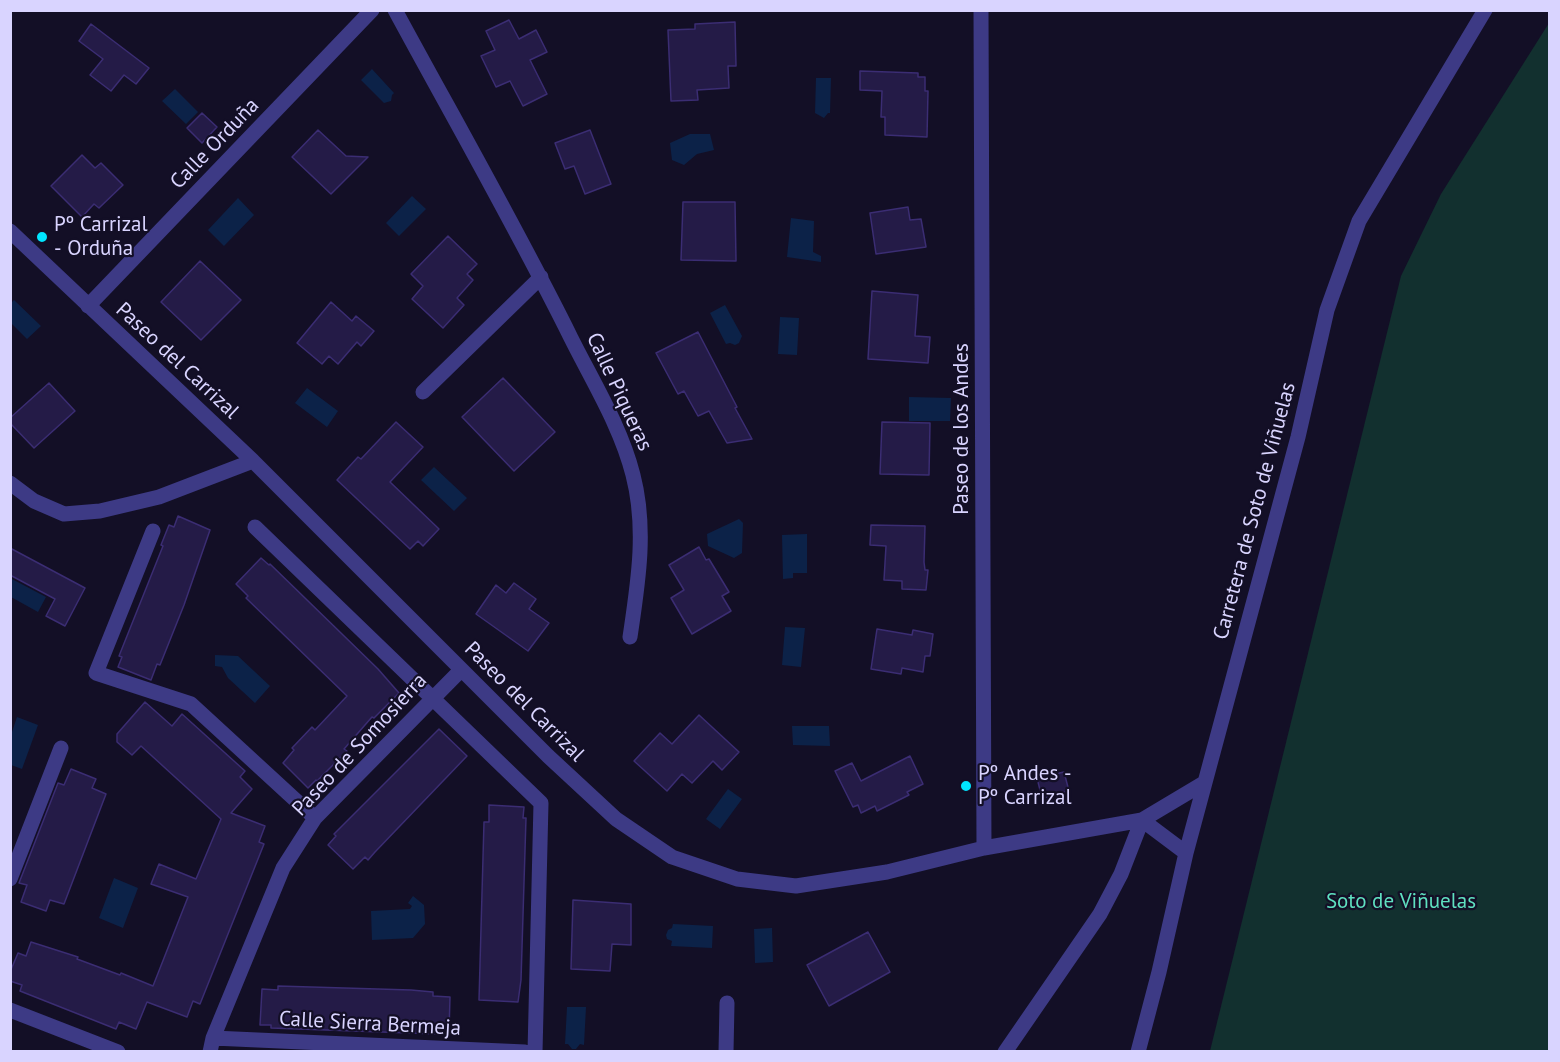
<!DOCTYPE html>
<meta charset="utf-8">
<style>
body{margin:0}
#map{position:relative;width:1560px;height:1062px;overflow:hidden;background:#130f26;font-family:"PT Sans",sans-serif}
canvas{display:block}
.frame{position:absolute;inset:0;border:12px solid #d9d4ff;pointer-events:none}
</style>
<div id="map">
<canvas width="1560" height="1062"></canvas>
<div class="frame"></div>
</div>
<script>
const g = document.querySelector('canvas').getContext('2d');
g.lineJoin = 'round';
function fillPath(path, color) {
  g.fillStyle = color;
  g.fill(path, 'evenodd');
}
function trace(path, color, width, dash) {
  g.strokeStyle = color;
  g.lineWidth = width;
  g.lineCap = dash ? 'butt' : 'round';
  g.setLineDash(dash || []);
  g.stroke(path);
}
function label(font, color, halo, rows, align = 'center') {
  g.font = font + ' "PT Sans",sans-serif';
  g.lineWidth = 4.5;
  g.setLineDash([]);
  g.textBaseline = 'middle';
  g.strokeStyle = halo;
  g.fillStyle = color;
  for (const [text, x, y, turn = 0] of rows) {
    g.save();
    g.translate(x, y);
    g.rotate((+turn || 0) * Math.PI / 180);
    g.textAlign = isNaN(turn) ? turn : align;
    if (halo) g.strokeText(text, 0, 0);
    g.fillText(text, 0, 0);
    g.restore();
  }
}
fillPath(new Path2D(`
 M1549 23V1051H1210L1401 276 1441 194Z`), '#12302f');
fillPath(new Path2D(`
 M372 69 394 93 392 95 391 101 384 103 361 80Z
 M816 78H831L830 113H828L824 118 815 113Z
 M175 89 198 112 186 124 162 101Z
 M690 134H710L714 150 697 154 684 165 672 160 670 143Z
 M412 196 426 209 399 236 386 223Z
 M238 198 254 215 224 246 208 230Z
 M791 218 814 221 813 252 821 256V262L787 257Z
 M14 300 41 326 27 339 11 323V303Z
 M725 305 742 336 739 343 735 345 730 343 726 344 710 313Z
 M780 317 799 318 797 355 778 354Z
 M307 388 338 411 327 427 295 403Z
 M909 397 951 398 950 421H909Z
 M434 467 467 498 454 511 421 480Z
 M739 519 743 523 742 553 734 558 708 546 707 534Z
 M807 534V573H793V578L783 579 782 535Z
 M10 578 46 597 38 612 11 597Z
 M785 627 805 628 801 667 782 665Z
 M215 655 238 656 270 686 255 703 228 678 222 667 215 666Z
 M17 717 38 725 22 769 11 765V735Z
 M792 726H829L830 746 793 745Z
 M728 789 742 799 720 829 706 819Z
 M114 878 138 888 123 928 99 918Z
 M413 896 424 905 425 924 413 938 372 940 371 911 410 909 412 906 408 903Z
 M673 924 713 926 712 948 671 946 672 941 667 939 666 935 668 930 672 928Z
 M772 928 773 962 755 963 754 929Z
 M567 1007H586L584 1045 580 1044 576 1049H572L568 1044H565Z`), '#0c2248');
const building = new Path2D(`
 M509 20 519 39 536 30 547 52 530 60 547 94 523 106 510 81 496 87 481 56 495 50 486 31Z
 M735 22 736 66H728L729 88 697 90 698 100 671 101 668 30 695 29V24Z
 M91 24 149 68 136 84 124 75 111 91 90 75 103 59 79 41Z
 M860 71 918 73V77H925V91H928L927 137 885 135V117H881L882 91 860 90Z
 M202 113 217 127 202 143 187 128Z
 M318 130 346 156 368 157 331 194 292 157Z
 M590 130 611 184 585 194 574 166 565 169 555 143Z
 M82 155 95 168 101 163 123 185 99 208 94 204 82 217 51 186Z
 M683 202H735L736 261 681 260Z
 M908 207 910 220 921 219 926 247 876 254 870 213Z
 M448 236 477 264 467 274 473 280 457 298 464 305 443 328 412 299 423 286 411 274Z
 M200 261 241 300 201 340 161 302Z
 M872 291 918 295 915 336 930 337 928 363 868 359Z
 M331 302 352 321 356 316 374 331 361 346 357 342 338 364 329 356 322 364 297 343Z
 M698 332 737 407 735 408 752 439 727 443 709 411 698 416 684 391 678 394 656 353Z
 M503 378 555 432 514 471 462 417Z
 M49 383 75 411 34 448 10 423V418Z
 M396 422 423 447 390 482 439 529 423 546 418 541 410 549 337 480 358 457 361 459Z
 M882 422 930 423 929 475 880 474Z
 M178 516 210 530 184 605 160 665 157 664 151 680 118 667 122 657 119 656 163 546 161 545 169 525 174 527Z
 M871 525 925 526 924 562 925 570H928L926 590 902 589V581L884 580 886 546 870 545Z
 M699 547 706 560 709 559 729 592 722 596 731 611 692 634 671 598 684 590 669 565Z
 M10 548 85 588 65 626 46 616 55 599 10 575Z
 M261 558 269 565 270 564 378 669 399 693 374 718 372 717 344 749 347 751 317 781 316 780 308 788 283 763 294 750 292 748 312 727 315 730 347 696 246 598 248 596 236 584Z
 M514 583 536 599 529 609 549 623 528 651 476 614 496 585 506 593Z
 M877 629 912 635 913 630 933 634 930 656H925L923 672 902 668 901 674 871 669Z
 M145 702 172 726 182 714 245 771 240 777 252 789 231 813 265 826 259 842 264 844 200 1004 193 1001 187 1017 147 1002 136 1029 119 1022 116 1029 20 991 22 985 10 981V972L18 953 26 956 31 942 78 957 77 959 120 975 121 973 153 986 188 897 151 884 159 864 196 879 221 819 141 746 132 755 117 742V734Z
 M699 715 739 752 722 770 713 761 692 783 682 774 667 791 634 761 660 733 672 744Z
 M439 729 467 756 375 852 368 860 365 857 353 869 328 845 336 836 334 834Z
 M910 756 923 784 907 792 909 795 877 811 875 806 861 813 858 805 853 807 835 771 852 763 861 781Z
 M71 769 96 779 92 788 106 794 64 904 50 900 46 911 21 902 27 885 19 883 58 783 64 785Z
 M1064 772 1069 791 1042 798 1037 778Z
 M489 805 524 807 523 818H526L521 980 518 1002 479 1000 484 822H489Z
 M573 900 631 904V945L612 944 610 971 571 969Z
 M868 932 890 972 829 1006 807 965Z
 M278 986 411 990 433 992V996L450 997 449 1032 438 1031V1034L382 1032 271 1028V1025H260L262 989 278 990Z`);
fillPath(building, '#241b47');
trace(building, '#3b2d73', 1.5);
trace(new Path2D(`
 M395 10C454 119 516 227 571 338 593 382 621 427 633 475 647 529 638 583 630 637
 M981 10 984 848
 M10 231 253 461 548 756 616 819 672 857 737 879 796 886 887 872 984 848 1142 820 1204 783
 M88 306 372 10
 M423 392 541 277
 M10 483 34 501 64 514 100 511 159 497 253 461
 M255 527 541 803 535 1052
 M153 531 96 673 191 704 315 818
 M1142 820 1186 853
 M10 879 61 748
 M10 1010 118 1052
 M213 1038 525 1052
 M210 1052 213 1038 283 868 315 818 461 670
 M726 1052 727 1003
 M1005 1052 1100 914 1121 874 1142 820
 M1138 1052 1159 972 1186 853 1298 437 1327 310 1359 221 1485 10`), '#3d3a85', 15);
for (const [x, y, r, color] of [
 [42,237,6,"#00e5ff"],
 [966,786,6,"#00e5ff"]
]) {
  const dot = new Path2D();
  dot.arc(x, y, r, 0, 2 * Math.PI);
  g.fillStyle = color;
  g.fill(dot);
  trace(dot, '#130f26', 2);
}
label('21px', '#d9d4ff', '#130f26', [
 ["Calle Orduña",215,144,-46],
 ["Paseo del Carrizal",177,361,43],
 ["Calle Piqueras",619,392,65],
 ["Paseo de los Andes",962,429,-90],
 ["Carretera de Soto de Viñuelas",1255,511,-75],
 ["Paseo del Carrizal",524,702,45],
 ["Paseo de Somosierra",360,745,-47],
 ["Calle Sierra Bermeja",370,1024,3]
]);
label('21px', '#d9d4ff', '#130f26', [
 ["Pº Carrizal",54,225],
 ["- Orduña",54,249],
 ["Pº Andes -",978,774],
 ["Pº Carrizal",978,798]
], 'left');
label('21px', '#5fe0c0', '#130f26', [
 ["Soto de Viñuelas",1401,902]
]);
</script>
